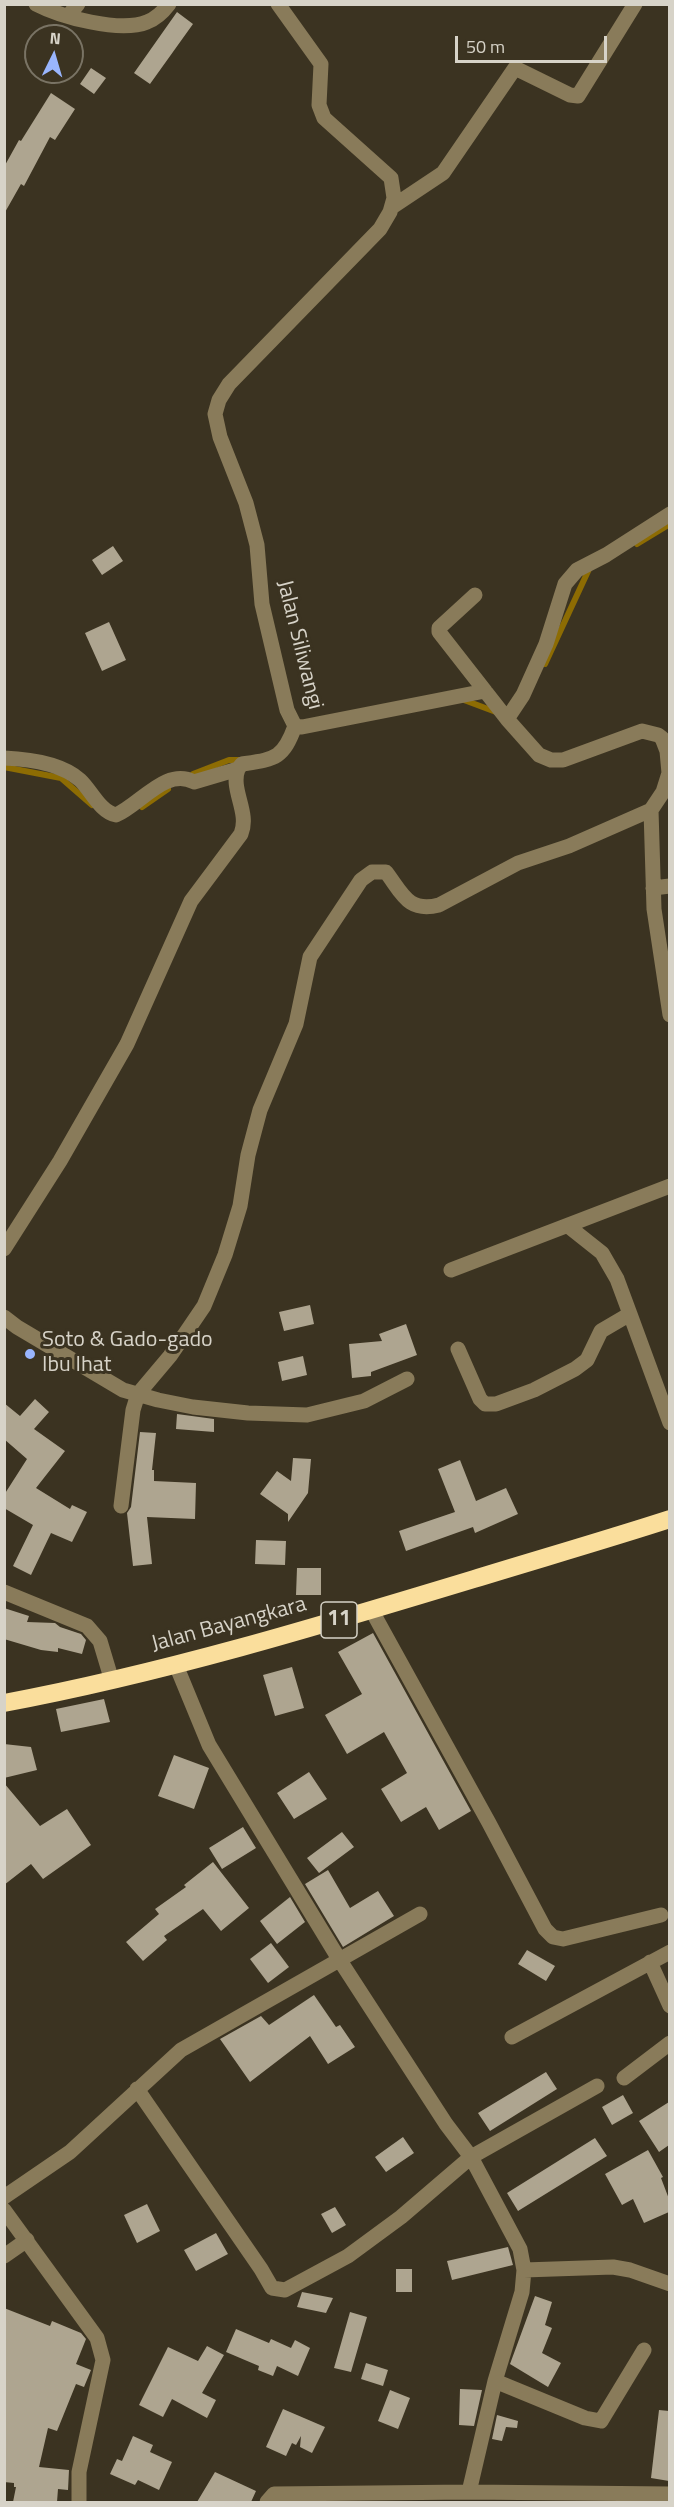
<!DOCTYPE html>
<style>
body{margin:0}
#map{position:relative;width:674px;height:2507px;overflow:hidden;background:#3b3321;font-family:"Titillium Web",sans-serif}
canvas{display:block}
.frame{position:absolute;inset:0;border:6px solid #d7d3c8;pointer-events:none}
.north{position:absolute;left:24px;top:24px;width:60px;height:60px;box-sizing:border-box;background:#3b3321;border:2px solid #797364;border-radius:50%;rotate:5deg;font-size:16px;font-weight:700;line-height:24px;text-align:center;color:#d7d3c8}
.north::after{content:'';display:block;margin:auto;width:21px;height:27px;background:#99b5fd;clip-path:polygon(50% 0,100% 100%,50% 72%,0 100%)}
.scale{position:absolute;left:455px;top:36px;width:152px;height:27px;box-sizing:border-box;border:3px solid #d7d3c8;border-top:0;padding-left:8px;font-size:18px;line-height:21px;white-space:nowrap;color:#d7d3c8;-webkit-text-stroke:4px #3b3321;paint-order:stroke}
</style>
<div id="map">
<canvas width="674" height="2507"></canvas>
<div class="frame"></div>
<div class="north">N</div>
<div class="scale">50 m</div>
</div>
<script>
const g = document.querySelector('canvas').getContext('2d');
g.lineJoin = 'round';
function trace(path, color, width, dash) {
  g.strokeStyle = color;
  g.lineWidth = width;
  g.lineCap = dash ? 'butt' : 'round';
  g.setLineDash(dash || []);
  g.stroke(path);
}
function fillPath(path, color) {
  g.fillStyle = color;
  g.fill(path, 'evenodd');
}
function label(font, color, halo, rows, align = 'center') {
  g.font = font + ' "Titillium Web",sans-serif';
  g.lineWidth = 6;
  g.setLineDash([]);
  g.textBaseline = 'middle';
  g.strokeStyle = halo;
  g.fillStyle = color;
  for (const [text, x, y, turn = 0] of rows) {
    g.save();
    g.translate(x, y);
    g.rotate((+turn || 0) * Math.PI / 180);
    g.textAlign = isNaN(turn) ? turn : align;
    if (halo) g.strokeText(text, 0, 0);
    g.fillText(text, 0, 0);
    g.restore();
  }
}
trace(new Path2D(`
 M637 544 670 524
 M545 664 590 567
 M464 700 496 712
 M4 767 61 778 92 805
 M193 774 229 760H244
 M142 807 168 789`), '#8d6c03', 6);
fillPath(new Path2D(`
 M177 12 193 24 150 84 134 73Z
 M91 68 106 78 94 94 80 84Z
 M51 93 75 109 55 140 50 137 24 186 21 184 4 214V167L19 140 21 141Z
 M113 546 123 561 102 575 92 560Z
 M109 622 126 660 102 671 85 633Z
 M310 1305 314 1324 284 1331 279 1312Z
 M406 1324 417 1355 371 1372V1376L352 1378 349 1344 382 1341 379 1334Z
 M303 1356 307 1375 282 1381 278 1362Z
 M35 1399 49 1412 34 1429 65 1451 36 1488 70 1509 72 1505 87 1512 72 1542 51 1533 31 1575 13 1566 33 1525 4 1508V1495L27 1459 4 1439V1403L20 1416Z
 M177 1414 214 1419V1432L176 1429Z
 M140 1432 156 1433 152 1470H154V1481L196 1483 195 1519 147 1517 152 1564 133 1566 127 1513 131 1507Z
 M293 1458 311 1459 308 1493 288 1522V1514L260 1494 277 1471 291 1481Z
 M460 1460 476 1501 506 1488 518 1514 475 1533 473 1527 406 1551 399 1531 455 1512 438 1469Z
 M256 1540 286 1541 285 1565 255 1564Z
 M297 1568H321V1595H296Z
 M4 1608 29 1616 27 1622 55 1623 60 1627 81 1634 86 1640 82 1654 58 1648V1652L41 1650 4 1639Z
 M373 1633 471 1811 439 1830 426 1807 401 1822 381 1789 407 1773 384 1732 347 1754 325 1715 362 1694 338 1652Z
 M292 1667 304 1708 275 1716 263 1675Z
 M104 1699 110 1722 61 1732 56 1709Z
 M4 1744 31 1747 37 1770 4 1778Z
 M174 1755 209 1768 194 1809 158 1796Z
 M309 1772 327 1799 294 1819 277 1793Z
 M4 1783 40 1826 67 1809 91 1845 43 1879 31 1864 4 1885Z
 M243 1827 256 1848 222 1869 209 1848Z
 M342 1832 354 1847 319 1873 307 1858Z
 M213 1862 249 1908 221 1931 203 1909 164 1936 167 1940 143 1961 126 1942 159 1914 155 1909 186 1887 184 1885Z
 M328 1870 350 1908 378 1891 394 1916 343 1947 305 1884Z
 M290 1897 305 1922 277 1944 260 1921Z
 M271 1943 289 1967 268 1983 250 1959Z
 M527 1950 555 1966 546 1981 518 1964Z
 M314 1995 336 2027 340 2025 355 2047 328 2064 310 2036 250 2082 220 2039 261 2016 269 2025Z
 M546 2072 557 2089 490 2131 478 2113Z
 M623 2095 633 2113 612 2125 602 2107Z
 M669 2102V2145L659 2152 639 2121Z
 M403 2137 414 2153 386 2172 375 2157Z
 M595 2138 607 2156 518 2211 507 2193Z
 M648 2150 663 2177 661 2178 669 2199V2212L644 2223 633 2199 622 2205 605 2174Z
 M147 2204 160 2231 137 2243 124 2215Z
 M335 2207 346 2225 332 2233 321 2214Z
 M216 2233 228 2254 196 2271 184 2250Z
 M508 2247 513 2265 452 2280 447 2261Z
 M396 2269H412V2292H396Z
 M302 2292 333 2298 326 2313 297 2307Z
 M535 2296 552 2302 545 2325 552 2328 542 2353 561 2363 548 2387 510 2364Z
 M4 2308 50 2326 52 2321 81 2333 86 2339 76 2364 91 2370 84 2387 76 2384 57 2431 48 2428 39 2467 69 2470 68 2490 58 2489 57 2502H13L16 2487H14V2483L4 2482Z
 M350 2312 367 2317 351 2372 334 2368Z
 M236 2329 269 2343 271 2339 291 2348 295 2340 310 2348 298 2376 277 2366 273 2376 258 2370 259 2366 226 2352Z
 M207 2346 224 2355 202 2393 216 2400 207 2418 172 2399 163 2417 139 2405 168 2347 198 2361Z
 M366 2363 388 2370 383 2386 361 2379Z
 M460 2389 482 2390 474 2426 459 2425Z
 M390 2390 410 2398 398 2429 378 2421Z
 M283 2409 325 2427 312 2453 300 2447 301 2436 296 2445 292 2443 286 2456 266 2447Z
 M659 2410 669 2411V2481L651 2478Z
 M497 2415 518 2421 517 2428 506 2427 502 2441 492 2439Z
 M133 2436 153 2445 150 2452 172 2462 159 2490 138 2480 135 2485 110 2474 117 2459 122 2461Z
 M215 2472 256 2491 251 2502H197Z`), '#aea590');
trace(new Path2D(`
 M36 4C61 17 120 33 147 22 155 19 163 12 169 4
 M278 4 321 64 319 105 324 118 391 178 394 198 390 212 380 229 229 384 219 400 215 414 220 437 246 503 257 545 262 604 287 710 295 726
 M68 16 78 4
 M392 207 443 173 515 68 570 95 578 96 635 4
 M475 595 439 628V632L507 719 539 755 551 760H563L642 731 658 735 662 738 667 751 669 773 663 792 651 810 654 909 670 1015
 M507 719 523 695 546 644 565 584 577 570 606 555 670 514
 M295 726 302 727 485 691
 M4 758C28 759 61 763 80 780 91 790 100 812 116 815 141 804 166 767 194 782L238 769 242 764C275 759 283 759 295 726
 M653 888 670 886
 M4 1249 60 1161 127 1044 191 901 241 834C250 812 230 790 238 769
 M451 1270 670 1186
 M630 1314 670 1423
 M4 1317 17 1327 123 1390 158 1400 193 1407 248 1413 307 1415 364 1401 407 1379
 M458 1349 480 1399 485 1404H496L534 1390 575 1369 587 1360 601 1331 630 1314 617 1279 602 1253 568 1226
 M121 1506 133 1410 138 1394 170 1356 204 1306 225 1255 240 1206 248 1155 260 1110 296 1024 310 957 361 880 372 872H386C402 893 408 913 439 905L518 863 569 846 651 810
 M4 1592 87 1626 100 1641 112 1681
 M372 1611 489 1823 545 1929 553 1937 563 1939 661 1915
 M176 1665 209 1745 339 1959 446 2124 471 2157 520 2249 524 2270 522 2292 495 2381 469 2492 274 2494 267 2502
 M650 1962 670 2006
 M512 2037 670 1952
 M624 2078 670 2043
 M137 2089 261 2269 272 2288 285 2290 348 2256 401 2217 471 2157 597 2086
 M4 2197 70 2152 181 2050 420 1914
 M4 2210 97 2338 103 2360 79 2472V2502
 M4 2256 27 2240
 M524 2270 613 2267 630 2270 670 2284
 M495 2381 585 2418 601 2421 644 2350
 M469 2492 670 2494`), '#897b5a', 15);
trace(new Path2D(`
 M4 1703C164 1673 319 1626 474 1579 539 1559 605 1540 670 1519`), '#fade9c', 18);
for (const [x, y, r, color] of [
 [30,1354,6,"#99b5fd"]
]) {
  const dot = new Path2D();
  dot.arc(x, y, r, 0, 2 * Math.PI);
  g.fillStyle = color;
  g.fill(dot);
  trace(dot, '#3b3321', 2);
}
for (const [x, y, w] of [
 [339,1620,36]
]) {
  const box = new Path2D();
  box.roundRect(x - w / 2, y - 18, w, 36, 4.5);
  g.fillStyle = '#3b3321';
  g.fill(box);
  trace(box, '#d7d3c8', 1.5);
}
label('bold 21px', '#d7d3c8', null, [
 ["11",339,1620]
]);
label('22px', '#d7d3c8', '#3b3321', [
 ["Jalan Siliwangi",299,645,76],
 ["Jalan Bayangkara",229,1625,-15]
]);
label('22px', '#d7d3c8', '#3b3321', [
 ["Soto & Gado-gado",42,1341],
 ["Ibu Ihat",42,1366]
], 'left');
</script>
